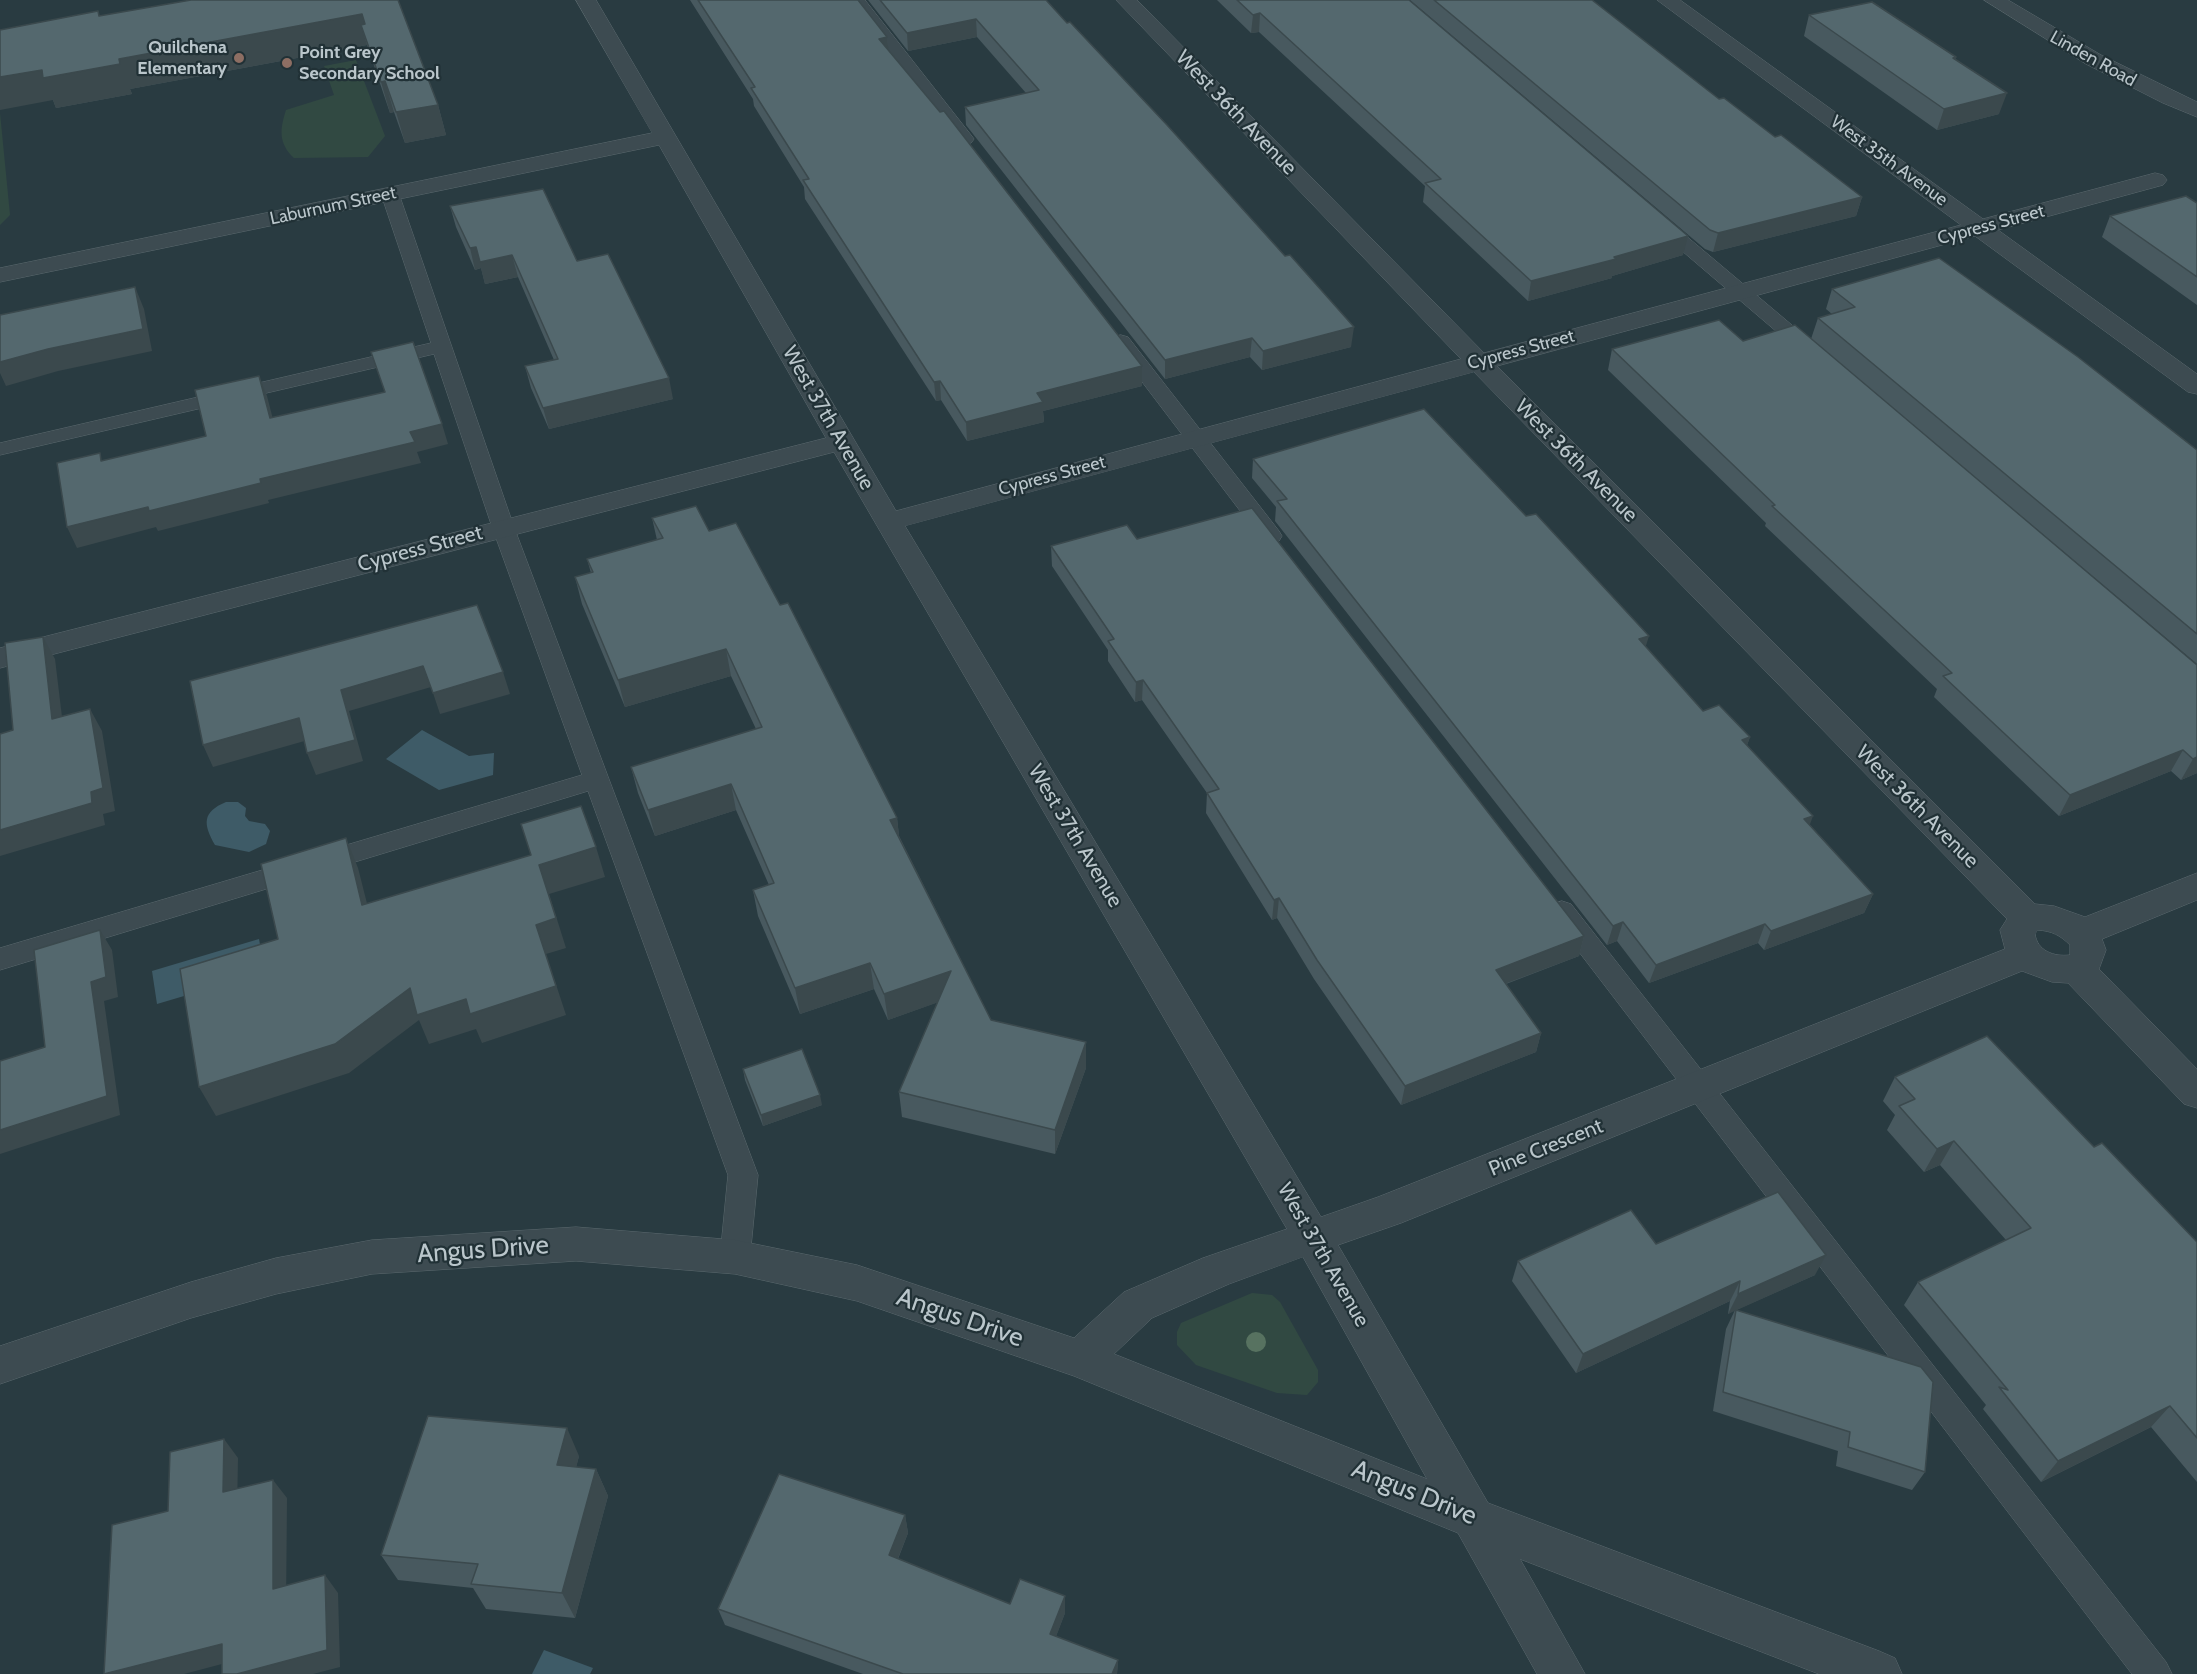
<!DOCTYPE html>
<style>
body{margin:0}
canvas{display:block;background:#293b41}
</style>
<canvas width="2197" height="1674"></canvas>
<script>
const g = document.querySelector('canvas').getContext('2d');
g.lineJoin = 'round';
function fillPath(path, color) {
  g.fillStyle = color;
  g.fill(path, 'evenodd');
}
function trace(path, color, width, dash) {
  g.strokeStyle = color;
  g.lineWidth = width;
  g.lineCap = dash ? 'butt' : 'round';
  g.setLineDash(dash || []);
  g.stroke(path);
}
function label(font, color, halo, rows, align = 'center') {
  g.font = font + ' Cabin,sans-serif';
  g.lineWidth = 4.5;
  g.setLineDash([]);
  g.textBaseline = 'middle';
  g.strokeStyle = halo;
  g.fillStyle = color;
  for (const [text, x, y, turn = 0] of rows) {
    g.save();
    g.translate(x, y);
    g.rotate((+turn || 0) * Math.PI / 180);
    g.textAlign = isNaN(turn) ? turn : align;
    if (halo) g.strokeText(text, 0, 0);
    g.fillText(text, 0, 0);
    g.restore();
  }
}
fillPath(new Path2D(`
 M356 60 385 136 368 157 294 158C278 143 280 129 286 110L334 95 324 66Z
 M0 113 10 215 0 225Z
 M1252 1293 1272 1295 1280 1302 1318 1370V1382L1307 1395 1277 1393 1196 1365 1177 1345V1332L1181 1323Z`), '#314942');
fillPath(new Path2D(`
 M422 730 469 756 494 753 493 775 439 790 386 759Z
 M226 802H238L246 808 245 816 249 821 265 824 270 831 266 844 249 852 215 845C203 824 202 812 226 802Z
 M259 939 265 972 157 1004 152 971Z
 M544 1650 593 1668 590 1674H532Z`), '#3e5b67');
const service = new Path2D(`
 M849 0H865L971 135 974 139 971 143H959Z
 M390 189 399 194 514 527 758 1175 750 1257 746 1267 735 1270 724 1267 720 1257 728 1175 588 791 0 970V948L582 775 492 527 434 354 0 455V443L431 343 381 194Z
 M1660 217 1666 219 1818 347 1821 351 1818 355H1804L1654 227 1651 223 1654 219Z
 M1121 335 1128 337 1279 531 1282 536 1279 541H1263L1111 341 1114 337Z
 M1562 901 1571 904 2166 1662 2172 1674H2132L1553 918 1549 911 1553 904Z`);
const minor = new Path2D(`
 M576 0H596L896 511 1461 359 1116 0H1137L1484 353 1961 225 1657 0H1680L1983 219 2155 173 2163 175 2167 180 2163 185 1998 230 2197 374V394L2188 392 1975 236 1497 366 2035 904 2054 906 2085 917 2197 873V900L2102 939 2106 950 2099 969 2197 1069V1108L2184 1104 2068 983 2052 982 2022 971 1401 1223 1338 1245 1488 1503 1879 1651 1895 1658 1902 1674H1819L1520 1559 1585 1674H1537L1458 1533 1074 1376 857 1301 735 1274 576 1261 372 1274 276 1294 191 1318 0 1384V1346L191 1282 276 1258 372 1240 576 1227 735 1240 857 1265 1074 1338 1124 1292 1203 1258 1287 1229 834 452 0 668V648L826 438 659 145 0 282V268L652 133ZM1474 372 2007 919 2000 930 2005 949 1378 1197 1321 1217 905 526ZM2038 930C2052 931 2060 935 2070 945V955C2054 957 2037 951 2035 934ZM1303 1257 1427 1479 1114 1354 1152 1318 1229 1284Z
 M1984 0H2008L2101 55 2197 102V117L2163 103 2086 64Z`);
trace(service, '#5b696e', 1);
trace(minor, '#5b696e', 1);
fillPath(service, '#3d4b51');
fillPath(minor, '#3d4b51');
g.fillStyle = '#577260';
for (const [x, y] of [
 [1256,1342]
]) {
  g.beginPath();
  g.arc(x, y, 10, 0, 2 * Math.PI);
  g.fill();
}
fillPath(new Path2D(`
 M398 0 438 105 446 135 405 143 394 112 390 113 367 45 130 89 132 94 56 108 53 100 100 16Z
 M690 0H858L887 37 888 50 1142 366V386L1043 411 1044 422 967 441 941 400 936 401 805 199 804 187 754 106 753 99Z
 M868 0H1046L1351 347 1262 370 1250 357 1165 379 966 125 965 107 1026 93 977 37 908 51Z
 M1217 0H1409L1683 255 1612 276V278L1528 301 1423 202 1425 186 1259 32 1251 33Z
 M1410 0H1592L1719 99 1862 197 1856 216 1713 252 1705 249Z
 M1809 15 1956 57 1955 60 1999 114 1937 130 1804 36Z
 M2197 203V305L2102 237 2110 216Z
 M450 206 577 261 673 399 549 429 531 388 525 366 554 360 518 277 485 284 481 268 475 270 456 227Z
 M1832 289 2197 450V664L1811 339 1818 318 1832 314 1826 309Z
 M1743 341 2197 665V773L2181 780 2171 771 2059 816 1934 697 1937 689 1765 526 1766 523 1608 370 1612 349Z
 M1253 459 1646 647 1703 711 1750 737 1747 745 1810 825 1873 894 1864 913 1764 950 1758 943 1649 983 1617 941 1607 945 1275 521 1276 507 1252 478Z
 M652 518 709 531 780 605 897 818 899 836 991 1020 1086 1068 1055 1154 902 1117 899 1092 938 1002 888 1020 874 989 800 1014 758 916 753 890 769 885 736 810 655 836 638 793 631 767 756 729 731 676 625 707 582 604 575 577 591 573 587 559 657 540Z
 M1137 539 1584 936 1579 956 1506 984 1541 1033 1536 1052 1401 1105 1314 979 1277 918 1272 920 1206 813 1207 793 1142 700 1135 702 1108 661V650L1052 566 1051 546Z
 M743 1069 822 1105 763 1126 745 1080Z
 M1895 1077 2094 1147 2197 1242V1482L2151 1427 2041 1482 1983 1409 1986 1405 1904 1305 1918 1282 2006 1240 1940 1165 1924 1172 1887 1130 1895 1115 1883 1101Z
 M1656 1244 1815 1275 1736 1310 1925 1472 1912 1490 1836 1466 1838 1451 1713 1411 1726 1329 1735 1310 1728 1314 1730 1301 1576 1373 1512 1281 1518 1261Z
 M579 1456 576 1467 596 1469 608 1496 575 1618 486 1609 473 1588 398 1580 381 1555Z
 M905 1515 908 1533 898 1559 1010 1604 1065 1613 1056 1636 1118 1660 1117 1674H863L725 1625 718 1609Z`), '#48595f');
fillPath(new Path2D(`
 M1260 13 1259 32 1251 33 1253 15Z
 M362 14 370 44 361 25 367 45 130 89 132 94 56 108 53 100 0 110V77L42 70 119 59Z
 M976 19 977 37 908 51 907 33Z
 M887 37 889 55 879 39Z
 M385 81 394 112 390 113 381 82Z
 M2007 93 1999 114 1937 130 1944 109Z
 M438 105 446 135 405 143 396 112Z
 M1862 197 1856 216 1713 252 1718 233Z
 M1688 236 1683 255 1612 276V278L1528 301 1531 281Z
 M476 247 512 255 518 277 485 284 481 268 475 270 470 248Z
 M135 287 144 309 152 351 58 371 6 386 0 373V362Z
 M1354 327 1351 347 1262 370 1263 351Z
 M1252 338 1250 357 1165 379V360Z
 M1142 366V386L1043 411 1044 422 967 441 966 422 1037 393Z
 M259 376 267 396 278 439 270 418Z
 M669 378 673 399 549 429 543 408Z
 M940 381 941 400 936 401 934 382Z
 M442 424 448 444 417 452 421 463 268 500 269 503 158 531 156 527 77 548 67 527 148 507 410 432Z
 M1649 636 1643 655 1639 639Z
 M43 637 55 659 65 742 52 719Z
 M726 649 731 676 625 707 618 680Z
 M423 666 431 687 349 711 363 761 316 775 307 753 341 690Z
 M503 672 510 694 440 714 433 693Z
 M1143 680 1142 700 1135 702 1136 682Z
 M90 709 102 731 115 811 103 814 105 825 0 856V830Z
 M299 718 308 740 213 767 203 745Z
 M1750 737 1743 756 1742 740Z
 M2183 750 2171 771 2059 816 2070 795Z
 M2197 757V773L2181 780 2193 759Z
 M731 784 736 810 655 836 648 810Z
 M1813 816 1806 835 1804 819Z
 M897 818 900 844 890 820Z
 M346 838 358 868 375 935 362 905Z
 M596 847 605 877 549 894 566 948 546 954 566 1015 482 1043 476 1029 429 1044 419 1020 349 1073 216 1116 199 1087 410 988 536 925 539 865Z
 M1873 894 1864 913 1764 950 1771 931Z
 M1279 898 1277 918 1272 920 1274 900Z
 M1623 922 1617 941 1607 945 1613 926Z
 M1765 924 1758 943 1649 983 1656 965Z
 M100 930 112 950 118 997 104 1001 120 1115 0 1154V1130L91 982Z
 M1584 936 1579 956 1491 989 1496 970Z
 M870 963 874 989 800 1014 795 988Z
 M951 971 953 997 888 1020 884 994Z
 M1541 1033 1536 1052 1401 1105 1405 1086Z
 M1086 1042V1068L1055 1154V1130Z
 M820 1095 822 1105 763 1126 761 1115Z
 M1954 1141 1940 1165 1924 1172 1937 1149Z
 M1826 1255 1815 1275 1728 1314 1738 1294Z
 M1740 1281 1730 1301 1576 1373 1583 1354Z
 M2170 1406 2151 1427 2041 1482 2058 1461Z
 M567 1428 579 1456 570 1492 557 1465Z
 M224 1439 238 1458 237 1510 223 1492Z
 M596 1469 608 1496 575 1618 562 1593Z
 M273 1480 287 1498 286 1606 273 1589Z
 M905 1515 908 1533 892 1573 889 1555Z
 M325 1575 338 1593 340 1667 313 1674H237Z
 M1065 1596V1613L1051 1650 1050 1634Z
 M222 1644 237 1660 184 1674H104Z
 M1118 1660 1117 1674H1112Z`), '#3b494d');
const building = new Path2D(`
 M191 0H398L438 105 396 112 385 81 381 82 361 25 365 24 362 14 119 59 120 64 43 78 42 70 0 77V30L98 11 99 16Z
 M698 0H858L887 37 879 39 940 112 944 111 1142 366 1037 393 1043 402 966 422 940 381 934 382 803 180 809 179 751 88 755 87Z
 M880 0H1046L1067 23 1070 22 1167 125 1285 256 1290 255 1354 327 1263 351 1252 338 1165 360 965 107 1039 90 976 19 907 33Z
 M1237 0H1409L1688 236 1614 257 1616 259 1531 281 1425 183 1441 179 1260 13 1253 15Z
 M1434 0H1592L1719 99 1724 98 1775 137 1781 135 1862 197 1718 233 1710 230Z
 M1872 2 1956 57 1953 58 2007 93 1944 109 1809 15Z
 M543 189 577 261 608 254 669 378 543 408 525 366 558 359 512 255 480 262 476 247 470 248 450 206Z
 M2186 196 2197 203V277L2110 216Z
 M1939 258 2078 357 2197 450V634L1818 318 1855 307 1832 289Z
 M135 287 143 329 48 349 0 362V315Z
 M1719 320 1743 341 1795 325 2197 665V757L2193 759 2183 750 2070 795 1943 676 1952 673 1772 506 1775 505 1612 349Z
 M413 342 442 424 410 432 415 442 260 479 261 483 149 511 148 507 67 527 57 463 100 453 101 461 206 436 195 390 259 376 270 418 385 392 371 352Z
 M1424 409 1526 516 1536 514 1649 636 1639 639 1703 711 1719 705 1750 737 1742 740 1813 816 1804 819 1873 894 1771 931 1765 924 1656 965 1623 922 1613 926 1277 501 1287 499 1253 459Z
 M696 506 709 531 736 523 780 605 788 603 897 818 890 820 991 1020 1086 1042 1055 1130 899 1092 951 971 884 994 870 963 795 988 753 890 774 883 731 784 648 810 631 767 762 727 726 649 618 680 575 577 593 572 587 559 663 538 652 518Z
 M1252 508 1584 936 1496 970 1541 1033 1405 1086 1317 960 1279 898 1274 900 1207 793 1219 789 1143 680 1136 682 1108 641 1114 639 1051 546 1127 525 1137 539Z
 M477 605 503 672 433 693 423 666 341 690 355 740 307 753 299 718 203 745 190 681Z
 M43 637 52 719 90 709 103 788 91 792 92 803 0 830V734L13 730 5 643Z
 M581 806 596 847 539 865 556 918 536 925 556 986 470 1014 466 999 417 1015 410 988 335 1044 199 1087 180 969 278 939 261 864 346 838 362 905 531 855 521 824Z
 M100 930 106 977 91 982 107 1096 0 1130V1061L45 1047 34 950Z
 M1987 1036 2094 1147 2102 1143 2197 1242V1438L2170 1406 2058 1461 1999 1387 2008 1390 1918 1282 2031 1228 1954 1141 1937 1149 1899 1106 1915 1099 1895 1077Z
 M802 1049 820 1095 761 1115 743 1069Z
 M1778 1192 1826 1255 1738 1294 1740 1281 1583 1354 1518 1261 1631 1210 1656 1244Z
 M1736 1310 1921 1367 1933 1382 1925 1472 1848 1447 1850 1432 1723 1392Z
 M428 1416 567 1428 557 1465 596 1469 562 1593 471 1584 478 1564 381 1555Z
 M224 1439 223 1492 273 1480V1589L325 1575 327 1650 237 1674H222V1644L104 1674 112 1525 168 1511 170 1452Z
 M779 1474 905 1515 889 1555 1010 1604 1020 1579 1065 1596 1050 1634 1118 1660 1112 1674H903L718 1609Z`);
fillPath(building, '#54686e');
trace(building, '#3b494d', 1.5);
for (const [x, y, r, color] of [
 [239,58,6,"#8d6e63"],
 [287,63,6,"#8d6e63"]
]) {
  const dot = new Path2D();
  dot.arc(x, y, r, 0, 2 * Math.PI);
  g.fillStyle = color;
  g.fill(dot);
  trace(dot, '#213136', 2);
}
label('bold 18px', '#bac6cb', '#213136', [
 ["Quilchena",227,48],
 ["Elementary",227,69],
 ["Point Grey",299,53,"left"],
 ["Secondary School",299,74,"left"]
], 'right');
label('18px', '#bac6cb', '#213136', [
 ["Linden Road",2093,59,29],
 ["West 35th Avenue",1889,161,36],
 ["Laburnum Street",333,206,-12],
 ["Cypress Street",1991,225,-15],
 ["Cypress Street",1521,350,-15],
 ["Cypress Street",1052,476,-15]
]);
label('21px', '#bac6cb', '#213136', [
 ["West 36th Avenue",1236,113,46],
 ["West 37th Avenue",828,418,60],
 ["West 36th Avenue",1576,461,45],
 ["Cypress Street",420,549,-15],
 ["West 36th Avenue",1917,807,45],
 ["West 37th Avenue",1075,836,59],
 ["Pine Crescent",1546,1148,-22],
 ["West 37th Avenue",1323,1255,60]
]);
label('26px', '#bac6cb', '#213136', [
 ["Angus Drive",483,1250,-4],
 ["Angus Drive",960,1318,19],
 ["Angus Drive",1414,1493,22]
]);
</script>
